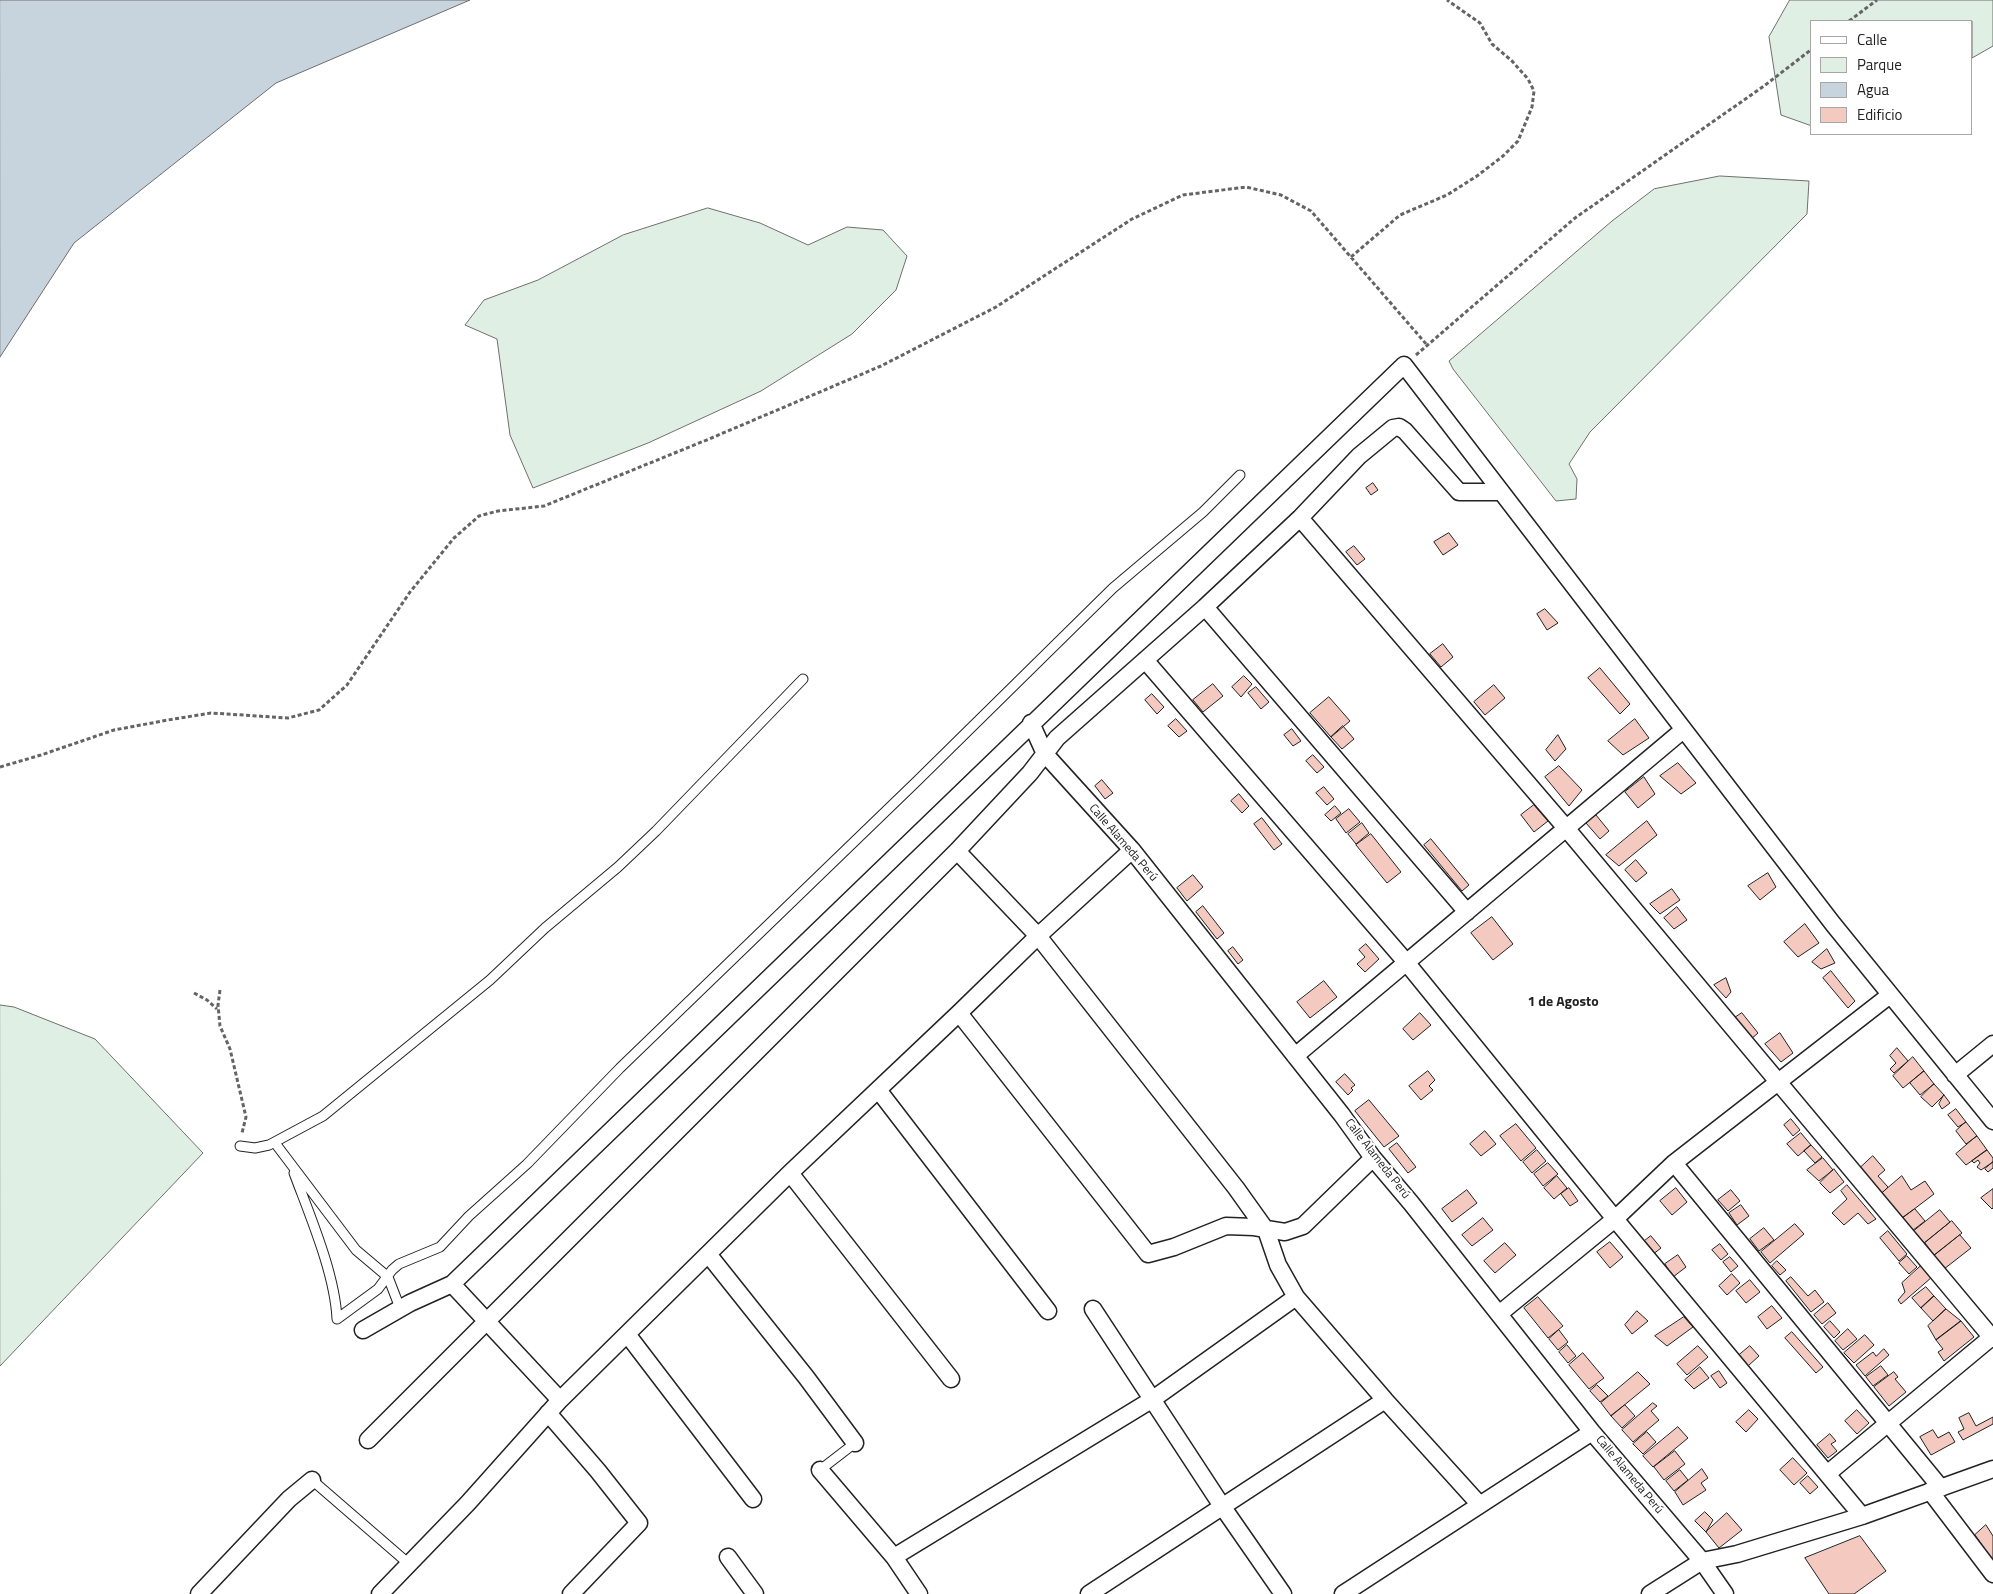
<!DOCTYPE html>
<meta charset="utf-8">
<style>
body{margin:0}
#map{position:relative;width:1993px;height:1594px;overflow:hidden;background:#fff;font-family:"Titillium Web",sans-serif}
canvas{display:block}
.legend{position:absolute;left:1810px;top:20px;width:162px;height:115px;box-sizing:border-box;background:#fff;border:1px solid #a7a7a7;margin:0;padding:6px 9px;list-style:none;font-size:15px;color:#222}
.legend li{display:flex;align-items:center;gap:10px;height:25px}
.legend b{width:25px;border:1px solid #a7a7a7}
</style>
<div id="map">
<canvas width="1993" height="1594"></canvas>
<ul class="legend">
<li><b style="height:6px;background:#fff"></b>Calle</li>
<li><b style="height:14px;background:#e0efe3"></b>Parque</li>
<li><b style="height:14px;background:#c7d3dd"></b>Agua</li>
<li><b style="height:14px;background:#f3c9c0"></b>Edificio</li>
</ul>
</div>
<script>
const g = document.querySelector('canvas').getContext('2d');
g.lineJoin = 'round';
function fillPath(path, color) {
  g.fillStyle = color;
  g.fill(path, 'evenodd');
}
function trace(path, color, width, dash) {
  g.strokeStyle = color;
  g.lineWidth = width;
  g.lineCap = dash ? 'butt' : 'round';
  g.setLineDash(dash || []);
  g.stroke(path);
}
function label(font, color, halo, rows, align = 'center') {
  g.font = font + ' "Titillium Web",sans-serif';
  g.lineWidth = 4;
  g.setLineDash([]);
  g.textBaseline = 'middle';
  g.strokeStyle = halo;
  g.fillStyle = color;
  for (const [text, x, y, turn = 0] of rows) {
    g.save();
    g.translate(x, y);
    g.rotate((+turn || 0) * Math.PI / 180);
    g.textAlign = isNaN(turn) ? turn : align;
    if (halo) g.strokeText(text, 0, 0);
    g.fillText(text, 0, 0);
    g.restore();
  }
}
const green = new Path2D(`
 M1790 0H1993V46L1972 58V21H1812V126L1781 115 1769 37Z
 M1720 176 1809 181 1807 214 1590 432 1569 464 1577 479 1576 499 1556 501 1453 369 1449 361 1612 221 1654 189Z
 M708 208 760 223 808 245 847 227 883 230 907 256 896 290 852 334 761 391 648 443 533 488 510 435 497 339 465 325 484 300 538 280 623 235Z
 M0 1005 14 1007 95 1039 203 1153 0 1366Z`);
fillPath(green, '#e0efe3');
trace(green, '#6f6f6f', 1);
const water = new Path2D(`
 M0 0H470L276 83 74 243 0 357Z`);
fillPath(water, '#c7d3dd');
trace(water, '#6f6f6f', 1);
const building = new Path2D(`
 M1373 483 1378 490 1371 495 1366 488Z
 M1449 533 1458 545 1443 555 1434 542Z
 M1354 546 1365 559 1357 565 1346 552Z
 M1545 609 1558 623 1547 630 1537 614Z
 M1443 644 1453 657 1441 667 1430 654Z
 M1600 668 1630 704 1620 714 1588 678Z
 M1244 676 1252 684 1241 697 1232 687Z
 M1213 684 1223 696 1203 712 1193 700Z
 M1494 685 1505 698 1485 715 1474 702Z
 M1256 687 1269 702 1261 709 1248 693Z
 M1152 694 1164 707 1157 714 1145 700Z
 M1329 697 1350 721 1331 737 1310 713Z
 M1176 719 1187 731 1179 737 1168 726Z
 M1635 719 1649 738 1623 755 1608 741Z
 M1343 726 1354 739 1342 749 1331 737Z
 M1292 729 1301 741 1293 746 1284 735Z
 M1558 735 1566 749 1555 761 1546 750Z
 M1313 755 1324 767 1317 773 1306 761Z
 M1678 763 1696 783 1681 794 1660 776Z
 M1559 766 1582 790 1569 806 1545 777Z
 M1644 777 1655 794 1638 808 1625 792Z
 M1102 780 1113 793 1105 799 1095 786Z
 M1324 787 1334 799 1327 805 1316 793Z
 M1239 794 1249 806 1242 813 1231 801Z
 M1534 805 1548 821 1534 832 1521 815Z
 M1335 806 1341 813 1331 821 1325 815Z
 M1349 809 1360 822 1346 833 1336 819Z
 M1596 815 1609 831 1600 839 1586 823Z
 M1262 818 1282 844 1274 850 1254 824Z
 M1647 821 1657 835 1619 866 1606 855Z
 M1362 823 1369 833 1356 844 1348 834Z
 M1371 834 1401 872 1387 883 1356 845Z
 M1431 839 1469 885 1462 891 1424 845Z
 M1636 860 1647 873 1636 882 1625 870Z
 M1768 873 1776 887 1760 900 1748 886Z
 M1193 875 1203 887 1187 901 1177 888Z
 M1672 889 1680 900 1660 914 1650 904Z
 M1203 906 1224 933 1217 939 1196 912Z
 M1677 907 1687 920 1674 929 1664 918Z
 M1492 917 1513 944 1493 960 1471 933Z
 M1805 924 1819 943 1798 957 1784 942Z
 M1366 944 1379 959 1365 972 1357 964 1365 957 1359 950Z
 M1233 947 1243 960 1238 964 1228 951Z
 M1827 949 1835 963 1821 969 1812 962Z
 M1831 971 1855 1001 1848 1008 1823 978Z
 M1726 978 1731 992 1726 998 1714 985Z
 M1324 981 1337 997 1310 1018 1297 1002Z
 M1420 1013 1431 1025 1413 1040 1403 1029Z
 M1742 1013 1758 1033 1751 1039 1733 1019Z
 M1780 1033 1793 1053 1781 1062 1765 1044Z
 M1897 1048 1908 1061 1894 1073 1890 1069 1896 1063 1890 1056Z
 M1913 1057 1924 1071 1903 1088 1893 1076Z
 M1428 1071 1435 1080 1429 1086 1433 1090 1421 1100 1409 1086Z
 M1924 1071 1934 1084 1920 1095 1910 1083Z
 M1345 1074 1355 1085 1351 1088 1353 1090 1348 1095 1336 1082Z
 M1934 1084 1944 1095 1932 1107 1921 1097Z
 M1944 1095 1950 1103 1942 1109 1939 1104Z
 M1369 1100 1399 1136 1384 1147 1355 1111Z
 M1956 1109 1966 1122 1958 1127 1948 1115Z
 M1791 1119 1800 1130 1793 1136 1784 1125Z
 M1966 1122 1977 1136 1966 1144 1956 1131Z
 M1516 1124 1536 1148 1521 1161 1500 1136Z
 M1485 1131 1496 1144 1481 1156 1470 1144Z
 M1801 1133 1811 1145 1798 1156 1787 1144Z
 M1977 1136 1987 1150 1966 1165 1956 1154Z
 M1397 1143 1416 1167 1408 1173 1389 1149Z
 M1811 1145 1822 1157 1815 1163 1804 1151Z
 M1537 1150 1546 1161 1532 1173 1523 1162Z
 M1987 1150 1993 1158V1162L1981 1170 1977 1167 1980 1163 1978 1160 1974 1163 1972 1161Z
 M1873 1156 1885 1170 1878 1176 1888 1187 1881 1194 1859 1169Z
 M1823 1158 1833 1170 1819 1181 1807 1170Z
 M1993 1162V1168L1988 1172 1985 1169Z
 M1548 1163 1558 1174 1543 1186 1534 1174Z
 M1834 1169 1844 1182 1830 1193 1820 1183Z
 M1557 1176 1567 1188 1554 1199 1544 1188Z
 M1902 1176 1911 1190 1925 1181 1934 1194 1901 1219 1881 1194Z
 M1847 1185 1876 1219 1868 1224 1858 1213 1844 1225 1832 1213 1847 1199 1841 1191Z
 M1569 1188 1578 1201 1570 1206 1561 1194Z
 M1676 1188 1687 1202 1672 1215 1660 1201Z
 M1993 1189V1208L1992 1209 1981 1198Z
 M1467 1190 1477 1203 1452 1222 1442 1209Z
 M1731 1190 1740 1201 1728 1211 1718 1200Z
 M1741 1205 1749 1216 1737 1225 1729 1213Z
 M1915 1209 1925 1221 1912 1231 1901 1219Z
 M1940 1210 1950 1222 1924 1243 1914 1231Z
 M1483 1218 1493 1230 1472 1246 1462 1235Z
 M1952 1221 1962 1233 1934 1255 1925 1243Z
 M1795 1224 1804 1234 1770 1263 1761 1252Z
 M1764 1228 1774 1240 1759 1251 1750 1239Z
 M1888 1231 1907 1254 1899 1261 1880 1238Z
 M1960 1235 1971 1248 1944 1269 1934 1256Z
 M1651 1236 1661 1248 1652 1255 1642 1243Z
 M1610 1242 1623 1257 1610 1268 1597 1252Z
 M1505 1243 1516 1255 1495 1273 1484 1261Z
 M1720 1244 1728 1254 1721 1260 1712 1250Z
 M1678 1255 1686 1267 1673 1277 1665 1264Z
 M1907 1256 1917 1267 1909 1274 1899 1263Z
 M1730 1257 1738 1266 1731 1272 1723 1262Z
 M1777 1261 1786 1270 1780 1275 1772 1266Z
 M1922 1265 1932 1277 1901 1304 1898 1300 1905 1292 1902 1283Z
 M1732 1274 1740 1283 1727 1295 1719 1286Z
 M1791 1277 1808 1296 1815 1290 1824 1302 1811 1312 1786 1281Z
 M1750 1280 1760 1292 1746 1303 1736 1291Z
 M1926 1287 1934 1296 1921 1308 1912 1298Z
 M1934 1296 1946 1309 1933 1321 1921 1308Z
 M1538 1297 1563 1326 1548 1338 1524 1308Z
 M1828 1303 1836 1313 1822 1324 1814 1315Z
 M1772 1306 1782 1318 1767 1329 1758 1317Z
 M1946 1309 1961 1321 1936 1340 1928 1326Z
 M1637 1311 1648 1321 1632 1334 1625 1325Z
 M1684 1317 1693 1327 1667 1346 1655 1336Z
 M1830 1321 1840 1332 1834 1338 1824 1327Z
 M1961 1321 1974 1337 1944 1361 1938 1352 1943 1349 1936 1340Z
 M1848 1329 1857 1339 1843 1350 1835 1341Z
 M1559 1330 1568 1342 1558 1350 1549 1339Z
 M1792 1332 1823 1367 1816 1373 1785 1338Z
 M1865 1335 1874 1345 1854 1363 1844 1353Z
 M1567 1345 1576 1356 1568 1363 1559 1352Z
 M1698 1346 1708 1357 1687 1375 1677 1364Z
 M1750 1346 1759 1356 1748 1366 1738 1356Z
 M1884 1349 1889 1355 1865 1376 1856 1365 1873 1352 1876 1356Z
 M1583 1353 1604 1378 1589 1389 1569 1365Z
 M1881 1366 1888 1375 1873 1386 1866 1377Z
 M1700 1367 1709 1378 1694 1389 1685 1380Z
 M1719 1371 1727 1383 1720 1388 1711 1376Z
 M1638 1372 1650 1384 1611 1416 1601 1403Z
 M1894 1372 1898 1377 1895 1379 1906 1392 1889 1406 1874 1387Z
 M1597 1385 1608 1396 1600 1402 1590 1391Z
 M1653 1403 1657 1406 1651 1411 1659 1420 1633 1442 1622 1430Z
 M1625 1405 1635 1416 1622 1428 1611 1416Z
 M1749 1410 1758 1419 1746 1432 1736 1422Z
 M1857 1410 1869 1423 1857 1434 1845 1421Z
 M1969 1413 1976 1426 1993 1417V1424L1963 1440 1958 1432 1964 1429 1959 1418Z
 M1678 1427 1688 1438 1653 1467 1643 1456Z
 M1933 1430 1938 1438 1949 1432 1955 1442 1931 1455 1920 1437Z
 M1647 1432 1656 1442 1643 1454 1633 1444Z
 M1830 1434 1836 1441 1831 1444 1837 1451 1828 1458 1817 1445Z
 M1675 1451 1685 1464 1664 1480 1654 1467Z
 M1793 1458 1807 1473 1794 1485 1780 1470Z
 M1702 1469 1708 1478 1701 1483 1706 1490 1683 1505 1675 1492Z
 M1680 1470 1688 1480 1674 1491 1666 1481Z
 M1808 1476 1818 1487 1810 1494 1800 1483Z
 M1705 1512 1713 1520 1706 1532 1695 1521Z
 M1727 1513 1742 1530 1719 1548 1706 1532Z
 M1986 1525 1993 1536V1561L1975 1535Z
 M1860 1536 1886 1571 1854 1594H1829L1805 1558Z`);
fillPath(building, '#f3c9c0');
trace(building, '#222', 1);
const lane = new Path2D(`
 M275 1143 356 1250 388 1277 400 1308
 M240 1146 255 1148 269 1145 323 1116 490 980 545 928 618 867 656 831 803 679
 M294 1173C310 1216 335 1274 337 1319
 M337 1319 378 1289 392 1270 399 1264 440 1247 469 1216 527 1164 620 1068 916 782 1113 588 1203 512 1240 475
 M820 1470 855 1443
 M312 1480 409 1564`);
const street = new Path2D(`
 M1300 518 1566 828 1993 1339
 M1205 607 1467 912
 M1145 660 1406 962 1615 1219 1862 1516
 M1031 723 1045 754 1132 850 1342 1115 1373 1158 1411 1203 1592 1432 1702 1561 1725 1594
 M957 851 1038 936 1236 1188 1266 1230 1278 1265 1296 1297 1385 1400 1480 1505
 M959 1013 1148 1254 1174 1247 1226 1226 1254 1227 1285 1232 1303 1226 1373 1158
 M1295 1056 1683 730
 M1955 1075 1993 1044
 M879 1091 1048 1311
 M1674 1163 1941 1488
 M790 1173 951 1379
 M708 1254 806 1377 855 1443
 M452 1284 560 1400
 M1093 1309 1222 1506 1283 1594
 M1499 1314 1615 1219 1674 1163 1890 995
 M363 1330 410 1303 452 1284 1404 365 1833 924 1993 1121
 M627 1334 753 1499
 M548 1413 598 1471 639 1523 571 1594
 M368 1440 957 851 1030 773 1057 738 1205 607 1300 518 1359 456 1393 428 1399 427 1405 431 1459 492H1501
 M820 1470 894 1557 919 1594
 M1827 1474 1993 1336
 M1930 1491 1993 1574
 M728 1557 755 1594
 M894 1557 1153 1399 1296 1297
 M199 1594 289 1499 312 1480
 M380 1594 468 1503 560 1400 790 1173 959 1013 1038 936 1132 850
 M1089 1594 1385 1400
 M1343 1594 1592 1432
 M1650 1594 1702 1561 1737 1554 1862 1516 1993 1469`);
trace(lane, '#222', 11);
trace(street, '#222', 19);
trace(new Path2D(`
 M1849 21 1877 0
 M1351 257 1400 215 1447 195 1477 176 1503 156 1518 141 1532 107 1534 91 1528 79 1512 61 1492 44 1480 23 1447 0
 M1416 355 1575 218 1764 86 1812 49
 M0 767 41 755 114 730 168 720 211 713 288 718 319 710 347 685 410 592 454 538 479 516 498 511 544 506 709 439 881 366 996 307 1132 219 1183 195 1246 187 1281 195 1311 211 1427 345
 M220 990 218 1005 220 1026 230 1049 246 1117 242 1133
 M194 993 207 1000 217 1009`), '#646464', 3, [4, 2.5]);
trace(lane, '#fff', 9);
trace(street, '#fff', 16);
label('12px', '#222', '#fff', [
 ["Calle Alameda Perú",1123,843,49],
 ["Calle Alameda Perú",1377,1159,52],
 ["Calle Alameda Perú",1629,1475,50]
]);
label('bold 14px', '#222', '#fff', [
 ["1 de Agosto",1563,1003]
]);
</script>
